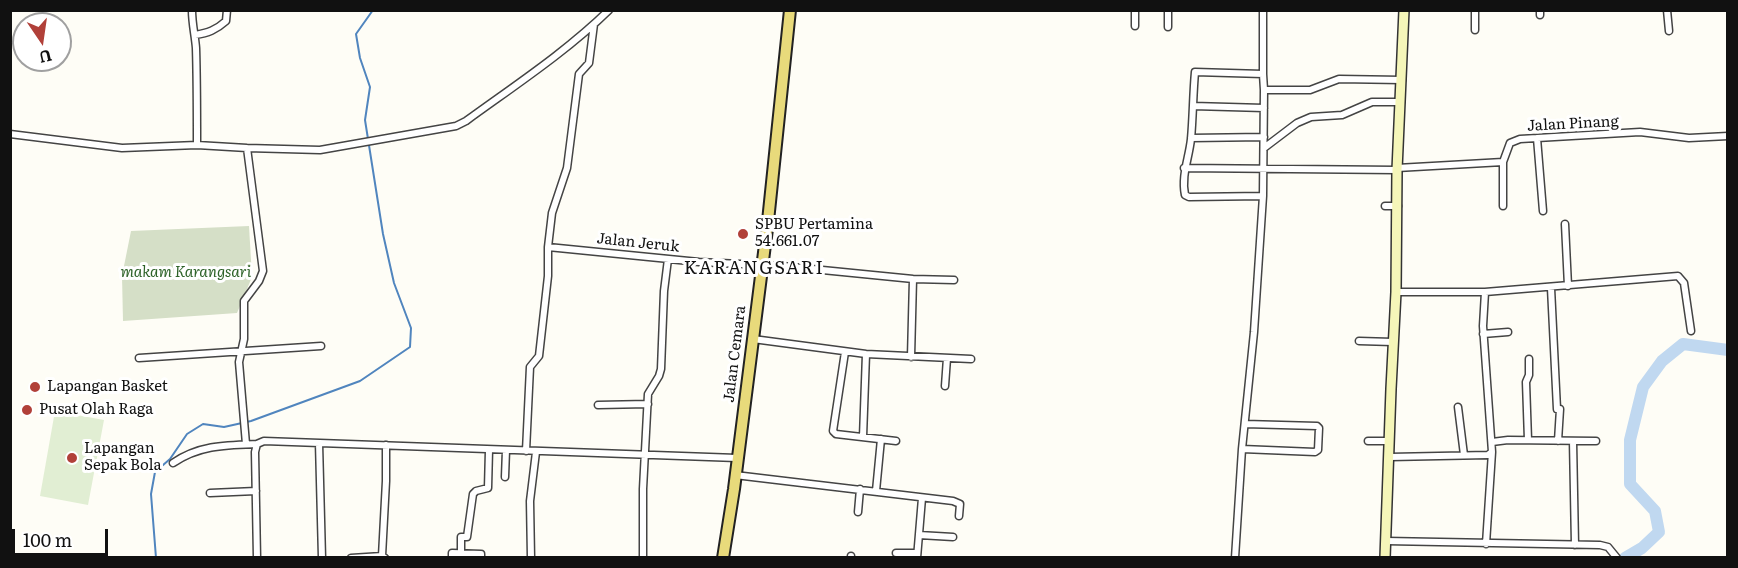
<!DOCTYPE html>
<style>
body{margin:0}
#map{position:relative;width:1738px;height:568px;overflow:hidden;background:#fefdf6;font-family:Literata,serif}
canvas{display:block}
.frame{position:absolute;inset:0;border:12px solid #111;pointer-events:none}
.north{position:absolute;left:12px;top:12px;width:60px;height:60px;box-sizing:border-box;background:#fff;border:2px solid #a0a0a0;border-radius:50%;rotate:167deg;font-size:16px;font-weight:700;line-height:24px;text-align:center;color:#111}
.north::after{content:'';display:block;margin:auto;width:21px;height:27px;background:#b14039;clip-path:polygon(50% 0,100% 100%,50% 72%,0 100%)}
.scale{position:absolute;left:12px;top:529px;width:96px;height:27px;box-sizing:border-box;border:3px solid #111;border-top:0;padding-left:8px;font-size:18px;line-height:21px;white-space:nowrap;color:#111;-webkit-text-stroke:4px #fff;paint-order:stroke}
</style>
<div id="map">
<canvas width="1738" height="568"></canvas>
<div class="frame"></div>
<div class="north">U</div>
<div class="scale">100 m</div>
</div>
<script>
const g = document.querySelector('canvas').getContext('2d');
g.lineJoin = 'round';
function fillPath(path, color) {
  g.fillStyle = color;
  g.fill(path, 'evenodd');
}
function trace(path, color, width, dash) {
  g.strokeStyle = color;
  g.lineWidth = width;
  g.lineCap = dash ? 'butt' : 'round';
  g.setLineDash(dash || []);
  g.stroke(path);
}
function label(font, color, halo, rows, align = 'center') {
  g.font = font + ' Literata,serif';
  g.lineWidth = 6;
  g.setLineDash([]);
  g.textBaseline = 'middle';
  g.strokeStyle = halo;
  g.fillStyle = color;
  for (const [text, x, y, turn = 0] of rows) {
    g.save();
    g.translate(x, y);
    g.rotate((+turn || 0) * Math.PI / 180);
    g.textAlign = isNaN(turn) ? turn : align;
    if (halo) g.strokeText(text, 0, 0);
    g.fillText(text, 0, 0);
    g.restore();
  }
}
fillPath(new Path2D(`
 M249 226 252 277 237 313 123 321 122 276 131 231Z`), '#d5dfc7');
fillPath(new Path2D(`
 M55 411 104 420 88 505 40 496Z`), '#e1eed3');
trace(new Path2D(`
 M156 558 151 494 155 472 170 459 187 434 203 424 224 427 251 421 360 381 410 347 411 328 394 283 383 234 365 120 370 87 360 58 356 34 373 10`), '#5085be', 2);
trace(new Path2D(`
 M1625 558 1642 548 1659 532 1655 511 1630 484V440L1643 387 1662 361 1683 344 1728 350`), '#c0d8f0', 12);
const minor = new Path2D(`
 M192 10C192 24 195 35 196 48 197 80 197 112 197 145
 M1135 10V26
 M1263 10V74
 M1475 10V30
 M1667 10 1669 31
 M1540 15V10
 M1168 27V10
 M195 35C208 33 216 30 226 21L227 10
 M1193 106 1264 108
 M10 134 122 148 197 145 247 148 320 150 456 126 466 121C514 86 566 52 609 10
 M1191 138 1264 137
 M1537 138 1543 211
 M1264 148 1297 123 1311 117 1342 115 1372 102H1401
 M1503 162V206
 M1184 168 1397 170
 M1397 168 1503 162 1510 143 1520 139 1640 132 1689 138 1728 136
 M1263 196 1189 197 1185 195C1181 176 1189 158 1191 139 1193 117 1193 94 1195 72L1263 74 1264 90
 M1385 206H1398
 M1565 224 1568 286
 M548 247 699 262 782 266 913 279 954 280
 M1551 288 1557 409H1560L1558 441
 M1396 292H1485L1678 276 1684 283 1691 331
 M1483 334 1508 332
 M753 339 866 354 971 359
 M1359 341 1393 342
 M845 352 833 431 836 434 896 441
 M911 357 913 279
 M139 358 321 346
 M945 386 947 358
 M598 405 648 404
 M1458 407 1464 455
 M863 437 866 354
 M1528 440 1526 382 1529 375V359
 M1368 441H1390
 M1573 441 1575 545
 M1492 442 1508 440 1596 441
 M319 443 322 558
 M246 444 239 362 244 339V301L259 281 263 271 247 148
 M1242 449 1315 452 1318 450 1319 428 1317 426 1245 424
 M526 451 530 367 539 356 548 276V247L552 213 567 168 579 74 589 63 594 24
 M1390 457 1488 455 1492 452 1483 326 1485 292
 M173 463C199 445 226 445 257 444
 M735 475 953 501 960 504 959 516
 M505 477 506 450
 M876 491 881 439
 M210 493 256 491
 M858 512 860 489
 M919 535 953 537
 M1386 541 1600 545 1608 547 1617 558
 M1486 544 1492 452
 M461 553V537H467L473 494 476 491 488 488 489 450
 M896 553H917
 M257 558 255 452 257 444 264 441 737 458
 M351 558 382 556
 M385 558 382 556 386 481V445
 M452 558V553L481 554V558
 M531 558 530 501 536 452
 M643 558V489L648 394 659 376 661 369 664 291 668 259
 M851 558V556
 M917 558 922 498
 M1235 558 1242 449 1254 332 1263 196 1264 90H1310L1339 79 1402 80`);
const secondary = new Path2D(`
 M1385 558 1391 389 1396 292 1397 170 1404 10`);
const primary = new Path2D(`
 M723 558 734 489 768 221 790 10`);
trace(minor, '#444', 9);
trace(secondary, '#333', 12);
trace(primary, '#222', 14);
trace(minor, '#fff', 6);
trace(secondary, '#f5f6b9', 9);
trace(primary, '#e8da7b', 10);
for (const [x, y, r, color] of [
 [743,234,6,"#b14039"],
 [35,387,6,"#b14039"],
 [27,410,6,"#b14039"],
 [72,458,6,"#b14039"]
]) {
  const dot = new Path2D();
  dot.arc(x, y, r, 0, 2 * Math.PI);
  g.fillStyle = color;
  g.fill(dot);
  trace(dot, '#fff', 2);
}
label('15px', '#111', '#fff', [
 ["Jalan Pinang",1573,124,-3],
 ["Jalan Jeruk",638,243,6],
 ["Jalan Cemara",735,354,-83]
]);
label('15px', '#111', '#fff', [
 ["SPBU Pertamina",755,225],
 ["54.661.07",755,242],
 ["Lapangan Basket",47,387],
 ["Pusat Olah Raga",39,410],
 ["Lapangan",84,449],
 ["Sepak Bola",84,466]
], 'left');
label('italic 15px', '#2d6228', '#fff', [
 ["makam Karangsari",186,273]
]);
g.letterSpacing = '1.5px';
label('18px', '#111', '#fff', [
 ["KARANGSARI",754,269]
]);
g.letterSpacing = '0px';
</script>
